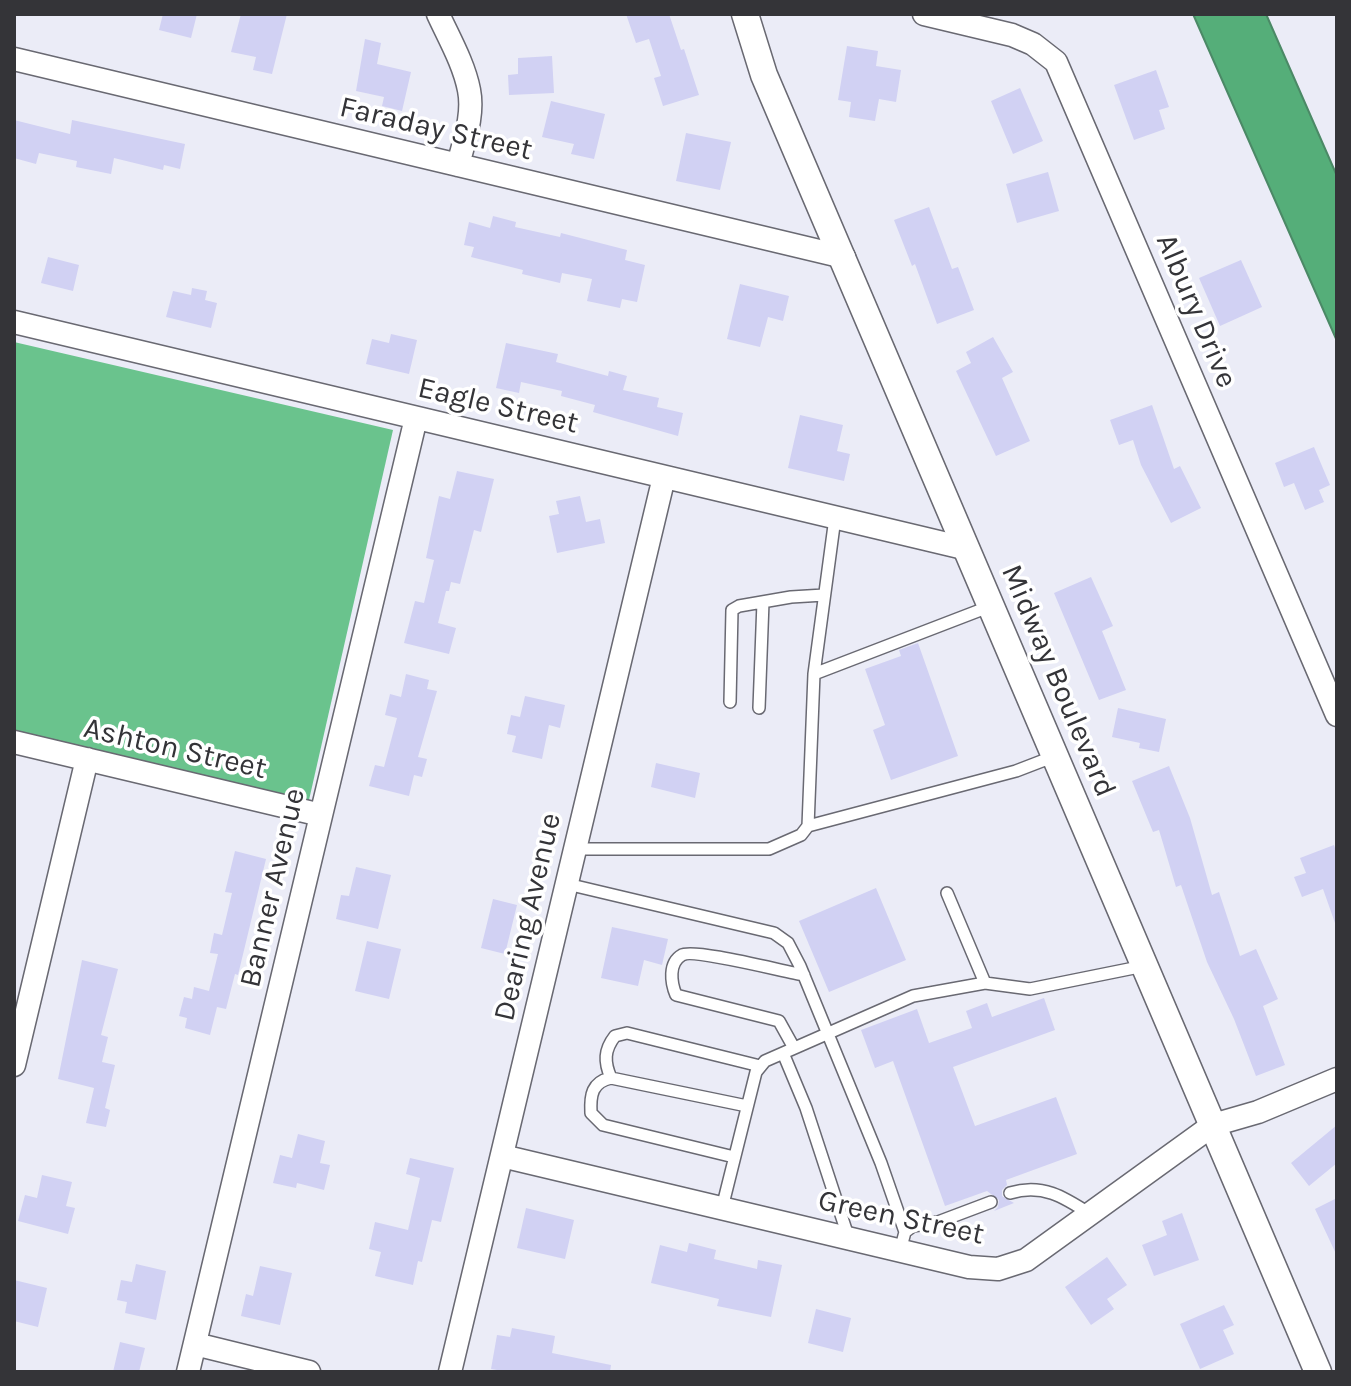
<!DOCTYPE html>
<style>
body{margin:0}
#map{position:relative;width:1351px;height:1386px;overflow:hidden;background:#ebecf7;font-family:Karla,sans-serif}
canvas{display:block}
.frame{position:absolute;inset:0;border:16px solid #343438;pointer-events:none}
</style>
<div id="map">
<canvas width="1351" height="1386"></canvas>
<div class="frame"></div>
</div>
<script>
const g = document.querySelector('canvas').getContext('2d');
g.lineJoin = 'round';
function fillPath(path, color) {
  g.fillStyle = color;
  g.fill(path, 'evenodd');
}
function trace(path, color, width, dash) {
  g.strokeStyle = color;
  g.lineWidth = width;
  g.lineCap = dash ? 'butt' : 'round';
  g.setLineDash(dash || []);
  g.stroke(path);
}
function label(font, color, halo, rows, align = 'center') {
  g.font = font + ' Karla,sans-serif';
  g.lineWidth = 7;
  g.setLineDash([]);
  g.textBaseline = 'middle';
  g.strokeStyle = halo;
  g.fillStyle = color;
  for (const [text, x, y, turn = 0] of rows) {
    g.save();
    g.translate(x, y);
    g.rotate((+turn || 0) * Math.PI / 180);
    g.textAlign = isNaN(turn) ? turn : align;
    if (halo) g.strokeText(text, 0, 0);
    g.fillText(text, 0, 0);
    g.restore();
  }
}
fillPath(new Path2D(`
 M14 342 393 430 309 800 14 730Z`), '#6ac38d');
const water = new Path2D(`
 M1193 14H1266L1337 176V341Z`);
fillPath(water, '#55ae79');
trace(water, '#4b8966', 2);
fillPath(new Path2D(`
 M163 14H197L191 38 159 30Z
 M241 14H287L272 74 253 70 256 57 231 52Z
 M626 14H669L681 50 684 49 699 95 663 106 654 78 661 76 649 39 636 43Z
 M365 39 381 43 377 64 411 72 402 111 382 106 384 97 356 91Z
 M847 46 878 51 876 66 901 70 896 102 879 99 875 121 849 117 851 102 838 100Z
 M552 56 554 93 509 95 508 75 518 74V58Z
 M1156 70 1169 107 1159 110 1165 129 1134 140 1114 85Z
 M1020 88 1043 141 1013 154 991 101Z
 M551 101 605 114 594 159 571 154 574 144 542 137Z
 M14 120 70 134 72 120 185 144 180 169 164 165 163 170 114 158 111 174 76 167 77 161 39 153 36 164 14 158Z
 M686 133 731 142 720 190 676 181Z
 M1048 172 1059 211 1017 223 1006 184Z
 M929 207 952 269 958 267 974 310 937 324 915 264 912 266 894 220Z
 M493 216 516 222 515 227 560 237 561 233 627 250 625 260 645 265 637 302 622 299 620 308 587 301 592 279 562 273 560 283 522 274 523 270 471 257 474 247 464 245 469 222 490 228Z
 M48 257 79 265 73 291 41 283Z
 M1241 260 1262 307 1220 326 1199 278Z
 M740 284 789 296 783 321 768 317 760 347 727 339Z
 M192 288 207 291 205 300 217 303 211 328 166 317 173 291 191 295Z
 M391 334 417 340 409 374 366 364 372 339 389 343Z
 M993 337 1013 372 1002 378 1030 441 996 456 956 371 971 363 966 352Z
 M506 343 558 354 556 362 608 376 609 371 627 376 623 390 659 398 657 407 683 413 678 436 593 412 595 405 561 396 562 391 521 382 519 393 496 388Z
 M1152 405 1174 469 1180 466 1201 508 1171 523 1141 465 1133 440 1119 445 1110 420Z
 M800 415 843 425 837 451 850 454 844 481 788 468Z
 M1314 447 1330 485 1319 490 1324 502 1305 510 1294 483 1284 487 1275 463Z
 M457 471 494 479 481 532 474 530 460 584 451 582 449 591H446L438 623 456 628 449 654 404 643 415 601 424 603 434 560 426 558 439 496 450 499Z
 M580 496 586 522 600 519 605 543 557 553 549 516 559 514 556 501Z
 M1091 577 1113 626 1102 631 1126 690 1099 700 1054 593Z
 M918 643 958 756 891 780 873 730 885 725 865 669 901 656 899 650Z
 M406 674 429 680 427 689 437 691 418 757 427 759 422 777 414 775 409 796 369 786 375 765 384 767 397 718 385 715 390 694 401 697Z
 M525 696 565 705 560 728 549 725 542 759 512 752 516 736 507 734 511 715 520 717Z
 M1118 708 1166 719 1159 752 1139 748 1140 743 1112 737Z
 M656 763 700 773 695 798 651 787Z
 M1169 766 1190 818 1212 895 1219 892 1240 956 1256 949 1278 999 1263 1006 1285 1065 1256 1076 1234 1019 1207 962 1181 885 1176 887 1159 830 1153 832 1132 781Z
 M1334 845 1337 854 1335 923 1323 889 1302 897 1294 877 1306 873 1300 858Z
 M235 851 266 859 238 975 235 974 226 1009 217 1007 210 1035 185 1028 187 1018 179 1016 184 997 192 999 194 987 209 991 218 954 210 953 214 933 222 935 232 893 225 892Z
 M356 867 391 875 378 929 336 919 341 895 349 896Z
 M876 888 906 960 829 992 799 921Z
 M493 899 517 905 505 954 481 948Z
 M612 927 668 939 662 965 644 960 638 986 601 978Z
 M367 941 401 949 389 999 355 991Z
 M82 960 118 969 101 1035 108 1037 102 1062 115 1065 105 1108 110 1110 106 1127 86 1123 94 1088 58 1079Z
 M1044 998 1055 1030 953 1067 975 1126 1056 1097 1077 1154 1006 1180 1007 1185 1002 1190V1196L1014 1203 994 1211 998 1207 999 1200 987 1191 945 1206 893 1061 875 1068 861 1030 917 1009 929 1043 972 1028 966 1011 987 1003 992 1017Z
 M1337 1125V1163L1309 1186 1291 1163Z
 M298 1134 325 1141 320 1163 330 1165 324 1190 297 1183 296 1188 273 1183 280 1155 292 1158Z
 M410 1158 454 1168 441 1222 432 1220 422 1262 418 1261 413 1285 375 1276 381 1252 369 1249 375 1222 408 1230 420 1178 406 1174Z
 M42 1175 72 1182 66 1206 75 1208 68 1234 18 1221 25 1195 37 1198Z
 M1337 1198V1256L1315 1209Z
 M526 1208 574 1220 565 1259 517 1248Z
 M1182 1213 1199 1260 1154 1276 1142 1245 1167 1235 1162 1221Z
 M689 1243 716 1250 714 1259 757 1269 758 1260 782 1265 771 1317 717 1306 719 1299 651 1283 660 1245 687 1252Z
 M1107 1257 1127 1285 1107 1299 1114 1309 1091 1325 1065 1287Z
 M136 1264 166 1271 156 1320 125 1313 127 1302 117 1300 121 1280 132 1282Z
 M260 1266 292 1273 280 1325 241 1316 246 1294 253 1296Z
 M14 1280 47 1288 38 1327 14 1321Z
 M1224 1305 1234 1325 1223 1330 1234 1354 1200 1369 1180 1324Z
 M816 1309 851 1318 843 1352 808 1343Z
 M512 1328 555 1336 552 1353 611 1365 610 1372H539L526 1370 525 1372H509L491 1369 497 1335 510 1337Z
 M120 1342 145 1348 139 1372H113Z`), '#d1d1f3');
const service = new Path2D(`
 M814 674 991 606
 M730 702 732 610 739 606 791 597 824 595
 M759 708 763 602
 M808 826 814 674 835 518
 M575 849H769L801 835 808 826 1016 771 1055 756
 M567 884 774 933 788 943 800 966 881 1163 905 1232 900 1251
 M947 893 985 983
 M794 1048 779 1021 676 995C671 983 668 963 682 955 693 948 785 972 804 975
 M783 1053 806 1108 849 1239
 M611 1078C604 1062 604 1050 615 1036L627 1033 760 1066
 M734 1157 603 1125 591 1113C590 1095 592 1082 611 1078L747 1106
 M1010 1193C1042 1183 1064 1197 1090 1214
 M722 1208 756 1072 765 1061 913 996 985 983 1030 989 1144 966
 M905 1232 913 1226 938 1222 991 1202`);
const minor = new Path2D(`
 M438 14C449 38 464 64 469 90 474 115 464 141 458 165
 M924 14 1012 35 1033 44 1056 62 1337 715
 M14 59 844 257
 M14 322 968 549
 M14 742 321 815
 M14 1065 87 759
 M502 1156 969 1267 998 1269 1026 1260 1213 1125 1258 1112 1337 1079
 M195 1344 309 1372
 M188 1372 416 418
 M450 1372 664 477`);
const tertiary = new Path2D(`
 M745 14 764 75 1318 1372`);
trace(service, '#696972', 14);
trace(minor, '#696972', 25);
trace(tertiary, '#696972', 29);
trace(service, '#fff', 11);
trace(minor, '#fff', 22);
trace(tertiary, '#fff', 26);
label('30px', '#343438', '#fff', [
 ["Faraday Street",436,129,13],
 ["Albury Drive",1196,311,67],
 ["Eagle Street",498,406,13],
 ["Midway Boulevard",1058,681,67],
 ["Ashton Street",175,749,13],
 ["Banner Avenue",273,888,-77],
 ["Dearing Avenue",528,917,-77],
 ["Green Street",901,1218,12]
]);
</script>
